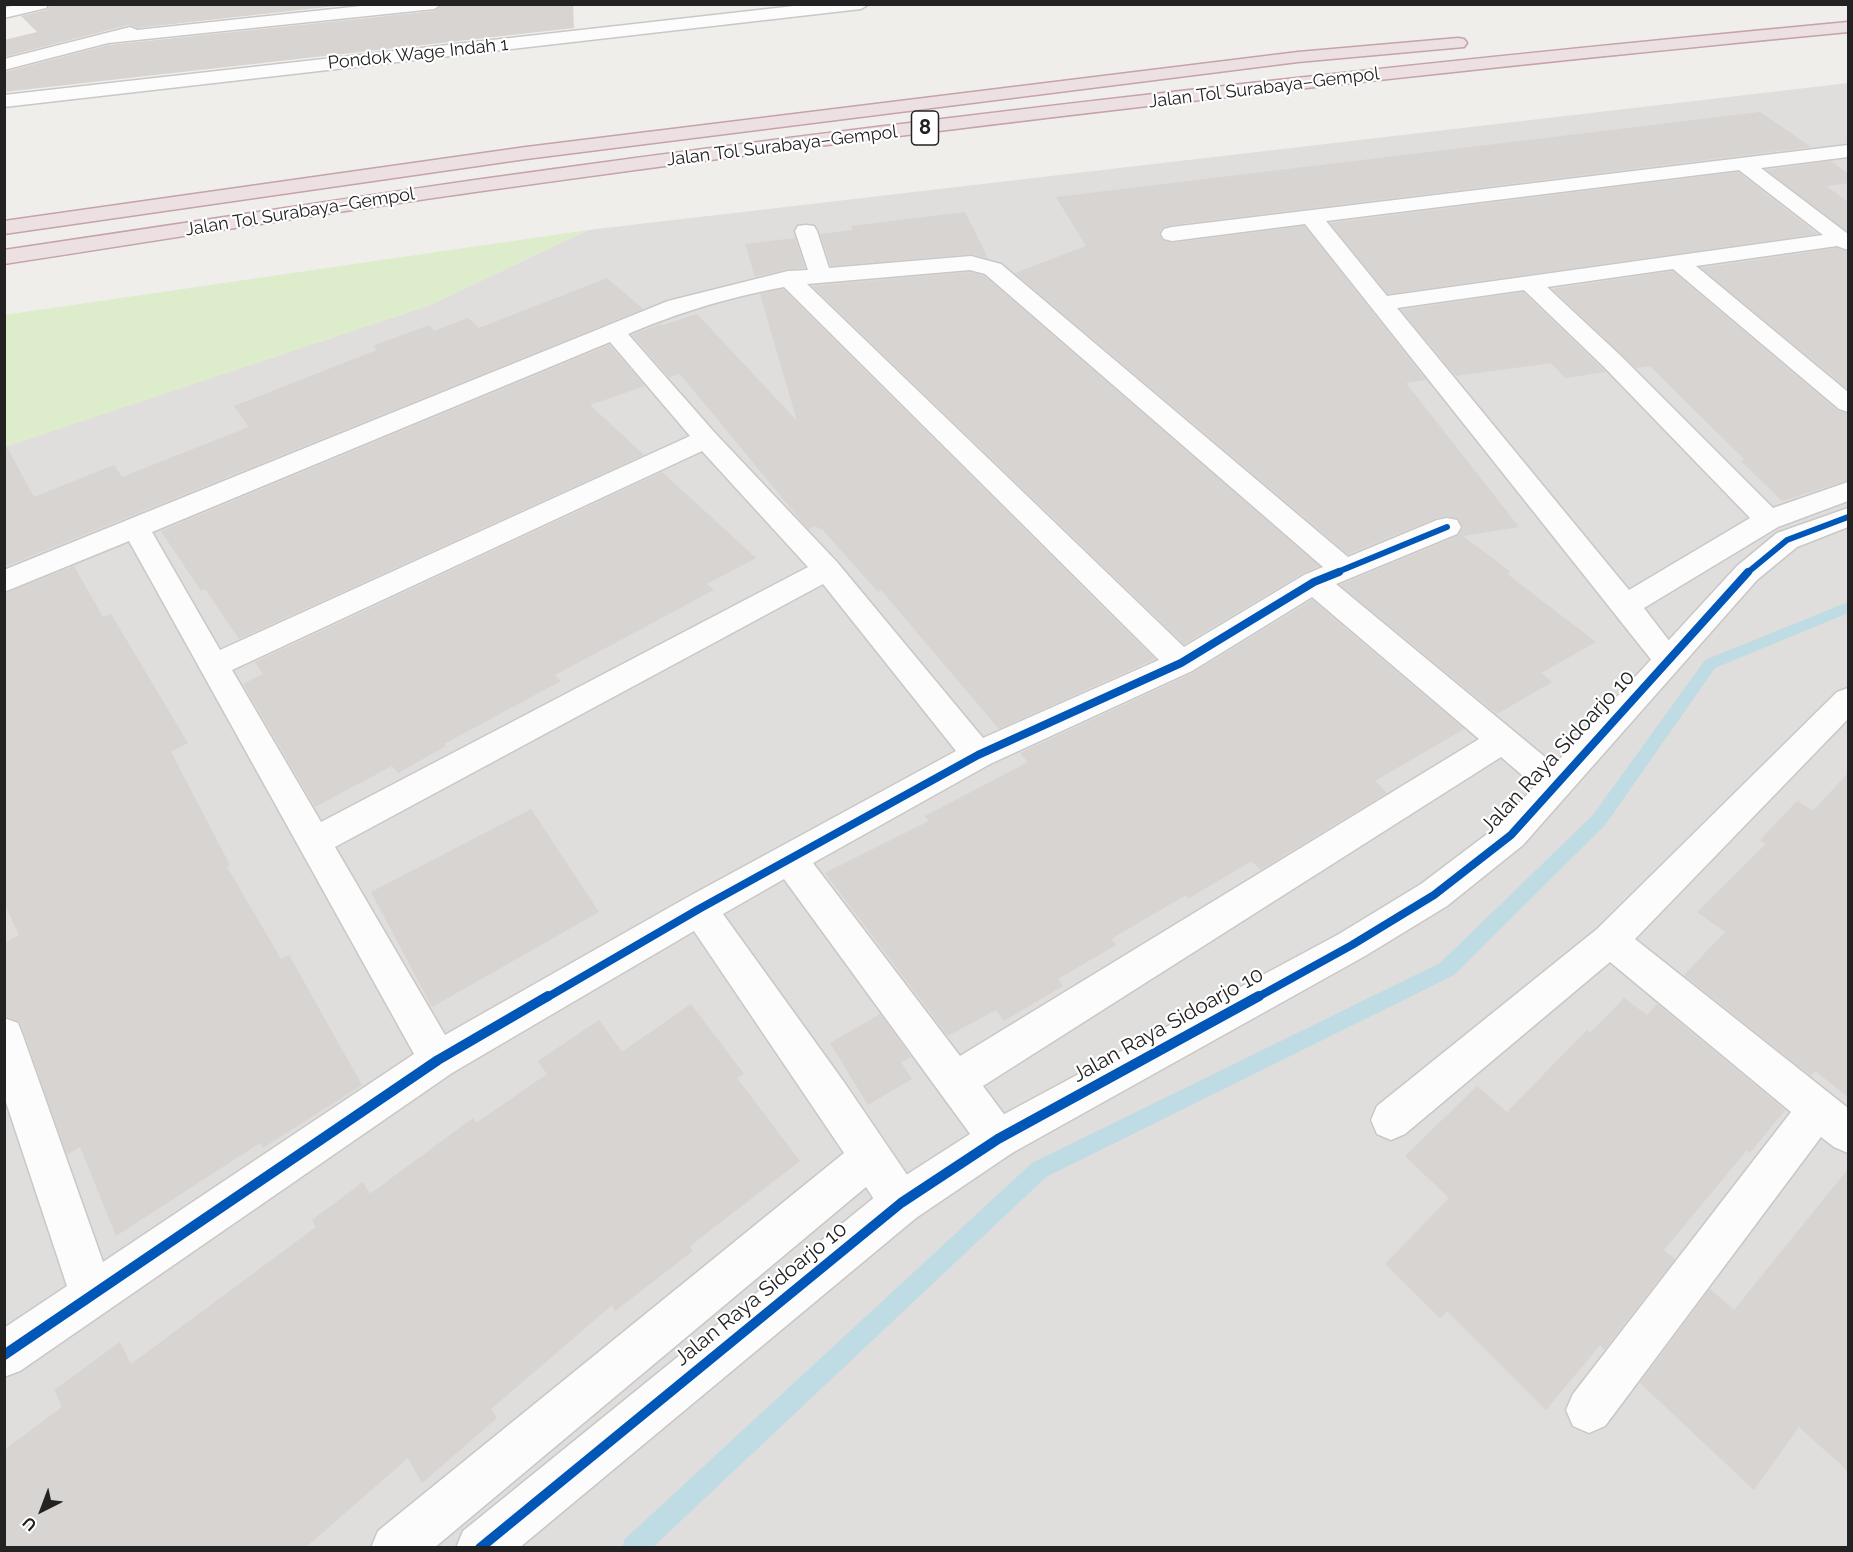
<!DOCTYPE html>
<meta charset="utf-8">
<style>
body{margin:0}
#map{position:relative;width:1853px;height:1552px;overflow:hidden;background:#f0eeeb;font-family:Raleway,sans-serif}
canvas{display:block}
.frame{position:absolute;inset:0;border:6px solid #222;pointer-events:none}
.north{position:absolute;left:12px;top:1480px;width:60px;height:60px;-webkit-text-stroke:4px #fff;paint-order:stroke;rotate:222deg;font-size:16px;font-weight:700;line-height:24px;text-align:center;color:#222}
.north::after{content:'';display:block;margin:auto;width:21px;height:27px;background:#222;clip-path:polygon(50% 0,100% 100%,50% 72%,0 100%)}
</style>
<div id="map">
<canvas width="1853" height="1552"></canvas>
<div class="frame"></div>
<div class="north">U</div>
</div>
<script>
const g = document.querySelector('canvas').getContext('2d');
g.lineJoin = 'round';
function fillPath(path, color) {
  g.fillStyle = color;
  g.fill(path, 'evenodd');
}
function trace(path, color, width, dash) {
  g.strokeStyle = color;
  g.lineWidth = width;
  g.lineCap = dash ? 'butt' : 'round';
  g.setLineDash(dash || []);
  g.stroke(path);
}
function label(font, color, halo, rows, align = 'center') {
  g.font = font + ' Raleway,sans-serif';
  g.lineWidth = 4.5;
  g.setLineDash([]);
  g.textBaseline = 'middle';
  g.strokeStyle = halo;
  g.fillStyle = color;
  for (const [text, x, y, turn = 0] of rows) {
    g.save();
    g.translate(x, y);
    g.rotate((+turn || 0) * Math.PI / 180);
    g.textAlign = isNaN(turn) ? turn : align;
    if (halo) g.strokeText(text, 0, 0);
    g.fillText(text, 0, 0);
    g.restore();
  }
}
fillPath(new Path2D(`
 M1848 83V1547H5L4 447 430 305 588 230Z`), '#dfdedc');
fillPath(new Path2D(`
 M588 230 430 305 5 447 4 315Z`), '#ddeccb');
fillPath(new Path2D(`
 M1848 602V613L1715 668 1605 825 1454 975 1046 1177 652 1548H622L625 1539 1032 1163 1440 963 1593 815 1705 660Z`), '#bfdbe3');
fillPath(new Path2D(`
 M50 4H354L137 28 129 25 4 57V40L37 32 21 16 47 10Z
 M444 4H573L574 28 4 92V72L108 45 434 11Z
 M1760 112 1811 147 1172 225 1163 227 1159 233 1162 240 1172 243 1304 226 1426 380 1406 383 1519 527 1463 536 1511 572 1507 574 1596 642 1541 673 1552 682 1497 714 1340 585 1458 536 1463 528 1459 519 1447 516 1436 518 1348 554 1015 273 1086 246 1056 197Z
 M1831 161 1848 174V183L1826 186 1848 202V232L1767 170Z
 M1738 172 1817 234 1388 294 1330 223Z
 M965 212 988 258 971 254 831 266 820 234 853 230 851 226Z
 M795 238 805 268 787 269 755 277 745 244Z
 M1837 248 1848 252V389L1701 268Z
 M1672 271 1838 411 1848 414V480L1782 501 1741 461 1745 460 1650 366 1636 368 1552 289Z
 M970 272 984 276 1319 566 1303 573 1184 644 812 286Z
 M607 278 643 309 4 567V442L34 497 114 465 122 477 249 427 234 406 377 350 373 346 429 325 434 331 468 318 479 328Z
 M783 289 1155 659 999 729 881 590 878 592 822 529 820 530 816 526 809 529 803 523 680 374 669 377 632 335 661 324 663 325 697 314 797 421 760 294Z
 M1523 292 1606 372 1565 378 1551 363 1456 376 1401 310Z
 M609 345 645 386 590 405 644 455 239 639 205 589 201 591 161 531Z
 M662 472 756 558 707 584 714 590 555 675 561 681 444 744 446 746 398 773 392 766 315 807 243 684 263 674 255 662Z
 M74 566 103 617 111 614 188 743 171 752 230 865 227 867 281 959 289 955 362 1085 263 1148 260 1143 116 1236 80 1147 67 1155 20 1022 6 1016 4 1012V943L19 935 4 903V594Z
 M1312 600 1464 729 1375 781 1387 793 1260 870 1252 861 1189 898 1186 895 1111 939 1116 945 1058 979 1063 986 1004 1021 996 1010 948 1036 825 873 929 821 925 816 1028 762 1020 753 1193 673Z
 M1848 773V1097L1815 1071 1811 1076 1684 975 1725 932 1697 912 1766 844 1760 840 1797 801 1813 811Z
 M531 809 599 912 432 1007 371 892Z
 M1624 998 1647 1015 1657 1004 1785 1110 1750 1153 1747 1150 1664 1250 1675 1259 1604 1350 1600 1345 1546 1410 1447 1311 1440 1318 1385 1264 1449 1198 1405 1156 1477 1086 1507 1112 1587 1030 1590 1033Z
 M691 1004 744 1074 737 1078 800 1161 690 1246 693 1251 615 1311 612 1305 491 1409 497 1418 422 1483 408 1458 305 1548H4V1450L62 1407 54 1390 120 1342 131 1364 316 1227 312 1220 363 1182 370 1194 473 1118 476 1123 547 1074 538 1061 599 1020 622 1052Z
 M880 1014 911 1057 901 1062 912 1079 868 1105 830 1043Z
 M1848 1169V1471L1799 1427 1754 1490 1640 1383 1710 1289 1734 1310Z`), '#d7d4d2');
const minor = new Path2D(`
 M18 4H48L46 8 4 18V8Z
 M380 4H442L434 9 108 43 4 70V59L130 27 137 30Z
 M812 4H869L861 9 4 107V95Z
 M1848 145V157L1761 168 1848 234V250L1837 246 1696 266 1848 392V412L1839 409 1673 269 1547 287 1621 356 1773 508 1848 482V501L1778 527 1644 608 1683 659 1679 667 1668 670 1657 667 1305 224 1172 241 1164 239 1161 234 1164 229 1172 227ZM1739 170 1823 235 1387 296 1326 221ZM1524 290 1603 366 1750 518 1629 590 1397 308Z
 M806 225 814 226 817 231 829 268 971 256 1001 264 1348 557 1437 520 1447 518 1457 520 1461 527 1457 534 1336 584 1568 776 1573 785 1568 794 1556 798 1544 794 1501 757 983 1086 1012 1125 1018 1139 1012 1153 998 1159 984 1153 784 879 723 914 844 1082 916 1188 922 1203 916 1218 901 1224 886 1218 866 1187 434 1548H371L378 1531 844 1153 694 931 452 1073 20 1371 4 1377V1328L67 1286 4 1096V1018L18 1023 23 1036 103 1262 414 1054 129 541 4 592V570L668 301 788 271 808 270 795 231 798 226ZM970 270 985 274 1323 567 1304 575 1184 647 807 284ZM784 287 1159 660 983 738 837 562 715 433 628 334C683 311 726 298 784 287ZM610 342 690 436 220 650 152 532ZM702 451 808 567 321 822 232 670ZM823 584 956 751 686 898 445 1035 335 847ZM1312 597 1479 739 960 1056 813 863 990 764 1192 671Z
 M1848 688V719L1635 939 1848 1108V1153L1834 1147 1821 1137 1605 1426 1589 1433 1573 1426 1566 1410 1573 1394 1791 1112 1610 962 1405 1134 1391 1140 1377 1134 1371 1120 1377 1106 1597 929 1837 692Z`);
const tertiary = new Path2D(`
 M1848 508V527L1797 547 1757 580 1523 845 1447 906 1365 956 1012 1153 916 1218 519 1548H456L463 1531 886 1188 984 1125 1339 934 1421 884 1499 825 1737 566 1777 533Z`);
const motorway = new Path2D(`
 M1848 22V32C1390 76 931 128 475 192 318 214 161 240 4 264V250C161 227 318 202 475 180 931 116 1390 65 1848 22Z
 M1458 38 1464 39 1467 43 1464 47 1298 62 526 159 4 234V221L526 147 1298 52Z`);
trace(minor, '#c9c8c7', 3);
trace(tertiary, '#c9c8c7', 3);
trace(motorway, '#c5a2ac', 3);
fillPath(minor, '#fdfcfc');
fillPath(tertiary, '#fdfcfc');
fillPath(motorway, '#ece0e2');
trace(new Path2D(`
 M1335 573 1447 527
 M1747 573 1787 540 1848 517`), '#0057b8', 6);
trace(new Path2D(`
 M546 998 699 909 978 755 1181 663 1314 582 1339 572
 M1256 998 1352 945 1434 895 1511 835 1748 572`), '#0057b8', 8);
trace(new Path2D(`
 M4 1355 438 1060 548 996
 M480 1548 901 1203 998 1139 1259 996`), '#0057b8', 10);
label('18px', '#222', '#fff', [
 ["Pondok Wage Indah 1",418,54,-6],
 ["Jalan Tol Surabaya–Gempol",1264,88,-7],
 ["Jalan Tol Surabaya–Gempol",782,146,-7],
 ["Jalan Tol Surabaya–Gempol",300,212,-9]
]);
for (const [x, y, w] of [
 [925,128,27]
]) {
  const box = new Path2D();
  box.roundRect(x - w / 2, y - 17, w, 34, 4.5);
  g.fillStyle = '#fff';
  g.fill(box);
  trace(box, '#222', 1.5);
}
label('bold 20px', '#222', null, [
 ["8",925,128]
]);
label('21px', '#222', '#fff', [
 ["Jalan Raya Sidoarjo 10",1558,752,-47],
 ["Jalan Raya Sidoarjo 10",1168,1025,-29],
 ["Jalan Raya Sidoarjo 10",761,1294,-39]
]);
</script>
